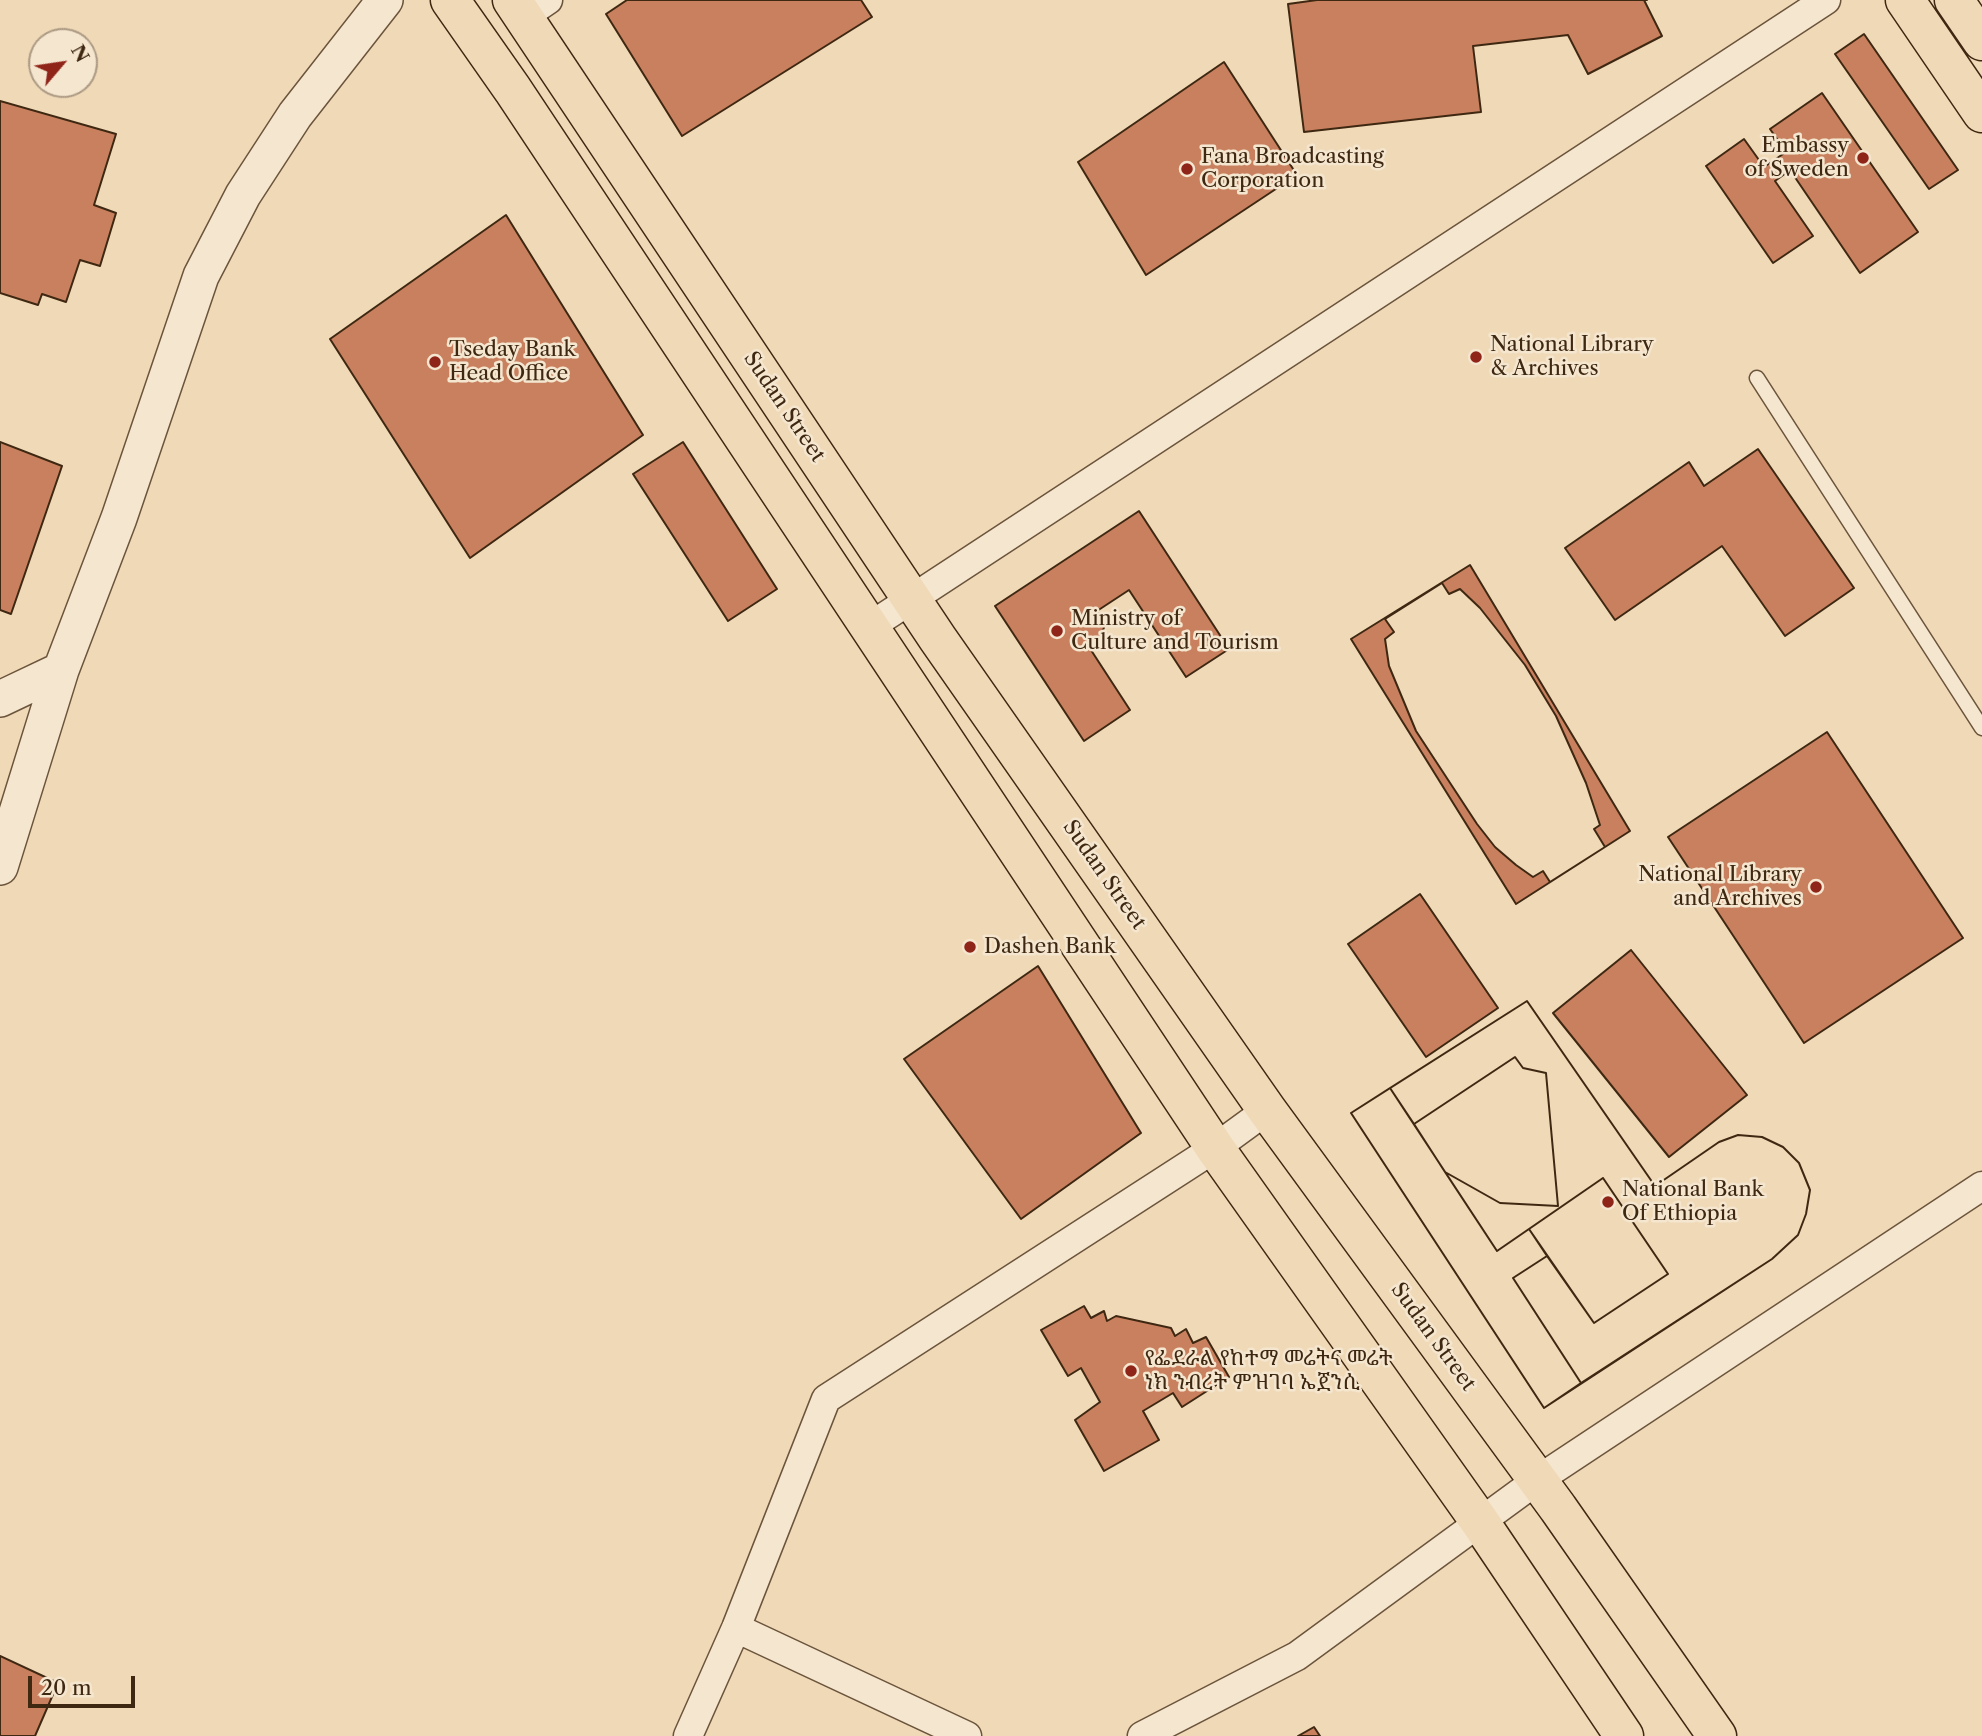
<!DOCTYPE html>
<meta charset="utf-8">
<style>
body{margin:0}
#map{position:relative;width:1982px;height:1736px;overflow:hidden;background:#f0d9b7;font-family:"Libre Caslon Text",serif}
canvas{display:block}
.north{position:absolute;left:28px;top:28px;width:70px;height:70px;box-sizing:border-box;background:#f5e6d0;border:2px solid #ac9a84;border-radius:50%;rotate:61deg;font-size:19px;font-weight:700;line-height:28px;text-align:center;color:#3f2812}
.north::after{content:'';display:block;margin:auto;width:24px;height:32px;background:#8f2418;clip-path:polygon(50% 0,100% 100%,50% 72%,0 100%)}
.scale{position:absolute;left:28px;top:1676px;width:107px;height:32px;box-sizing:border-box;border:4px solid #3f2812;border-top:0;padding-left:9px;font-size:21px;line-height:24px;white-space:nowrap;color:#3f2812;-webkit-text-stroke:5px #f5e6d0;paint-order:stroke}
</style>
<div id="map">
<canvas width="1982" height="1736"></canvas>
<div class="north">N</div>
<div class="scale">20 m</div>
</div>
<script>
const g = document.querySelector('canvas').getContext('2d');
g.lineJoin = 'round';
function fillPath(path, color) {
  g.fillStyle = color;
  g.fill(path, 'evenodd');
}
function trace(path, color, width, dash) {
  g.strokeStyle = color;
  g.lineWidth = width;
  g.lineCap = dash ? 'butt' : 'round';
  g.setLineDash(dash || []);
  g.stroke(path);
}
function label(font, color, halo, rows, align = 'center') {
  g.font = font + ' "Libre Caslon Text","Noto Serif Ethiopic",serif';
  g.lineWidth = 5;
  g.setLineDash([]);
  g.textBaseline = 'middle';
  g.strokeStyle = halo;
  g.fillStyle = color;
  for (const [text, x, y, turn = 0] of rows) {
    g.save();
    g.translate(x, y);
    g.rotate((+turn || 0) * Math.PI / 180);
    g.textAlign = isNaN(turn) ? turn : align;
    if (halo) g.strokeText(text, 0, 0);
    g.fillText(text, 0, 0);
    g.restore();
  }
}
const building = new Path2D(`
 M627 0H861L872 17 682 136 606 14Z
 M1317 0H1647H1644L1662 36 1588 74 1568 35 1473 46 1481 112 1304 132 1288 4Z
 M1864 34 1958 170 1929 189 1835 54Z
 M1224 62 1297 175 1146 275 1078 162Z
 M1822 93 1918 232 1860 273 1790 170 1775 181 1813 236 1773 263 1706 166 1744 139 1764 167 1786 152 1770 129Z
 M0 101 116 134 94 205 116 213 100 266 80 260 66 302 42 294 38 305 0 293Z
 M506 215 643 435 470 558 330 339Z
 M0 442 62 466 11 614 0 610Z
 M683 442 777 589 728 621 633 474Z
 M1758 449 1854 588 1785 636 1722 546 1615 620 1565 548 1689 462 1704 486Z
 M1139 511 1229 649 1186 677 1129 590 1097 611 1105 623 1101 639 1089 647 1130 710 1084 741 995 606Z
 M1470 565 1630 831 1516 904 1351 639Z
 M1442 583 1449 594 1460 589 1480 608 1525 665 1556 716 1586 783 1600 825 1594 829 1605 847 1550 882 1543 871 1533 877 1516 865 1495 847 1477 824 1416 731 1389 666 1385 639 1394 632 1385 619Z
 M1827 732 1963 938 1804 1043 1668 837Z
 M1420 894 1498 1008 1426 1057 1348 944Z
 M1631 950 1747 1095 1669 1157 1553 1013Z
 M1038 966 1141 1133 1021 1219 904 1059Z
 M1527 1001 1655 1186 1719 1142 1738 1135 1762 1137 1783 1147 1799 1163 1810 1190 1806 1214 1798 1235 1772 1259 1581 1383 1513 1278 1547 1256 1594 1323 1668 1274 1603 1178 1497 1251 1445 1172 1500 1203 1558 1206 1546 1073 1523 1068 1515 1057 1414 1124 1390 1088Z
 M1527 1001 1655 1186 1719 1142 1738 1135 1762 1137 1783 1147 1799 1163 1810 1190 1806 1214 1798 1235 1772 1259 1544 1408 1351 1113Z
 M1515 1057 1523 1068 1546 1073 1558 1206 1500 1203 1445 1172 1414 1124Z
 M1390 1088 1497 1251 1529 1229 1547 1256 1513 1278 1581 1383 1544 1408 1351 1113Z
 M1603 1178 1668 1274 1594 1323 1529 1229Z
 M1084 1306 1091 1318 1104 1311 1107 1321 1116 1316 1171 1328 1175 1336 1186 1329 1193 1343 1206 1337 1229 1377 1182 1407 1173 1393 1143 1411 1159 1440 1104 1471 1075 1420 1100 1402 1081 1368 1068 1376 1041 1330Z
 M0 1656 58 1683 35 1736H0Z
 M1314 1727 1320 1736H1298Z`);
fillPath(building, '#c8805f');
trace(building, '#3f2812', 2);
const service = new Path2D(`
 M1757 378 1982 728`);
const minor = new Path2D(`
 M523 17 548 0
 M869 627 1826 0
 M736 1628 967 1736
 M688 1736 736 1628 826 1399 1215 1148 1267 1110
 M1142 1736 1297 1656 1536 1481 1982 1186`);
const tertiary = new Path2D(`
 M0 699 61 670
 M0 867 61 670 119 518 201 276 243 195 295 115 385 0`);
const primary = new Path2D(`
 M450 0 513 90 1215 1148 1480 1522 1624 1736
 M512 0 938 639 1267 1110 1558 1508 1717 1736
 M1905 0 1982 113
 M1954 0 1982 41`);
trace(service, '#6b543b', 17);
trace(minor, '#6b543b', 31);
trace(tertiary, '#6b543b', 38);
trace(primary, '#3f2812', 41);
trace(service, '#f5e6d0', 14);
trace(minor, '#f5e6d0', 28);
trace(tertiary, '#f5e6d0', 35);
trace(primary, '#f0d9b7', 38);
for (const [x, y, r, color] of [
 [1863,158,7,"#8f2418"],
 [1187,169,7,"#8f2418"],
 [1476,357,7,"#8f2418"],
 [435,362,7,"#8f2418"],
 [1057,631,7,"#8f2418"],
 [1816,887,7,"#8f2418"],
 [970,947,7,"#8f2418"],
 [1608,1202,7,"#8f2418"],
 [1131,1371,7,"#8f2418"]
]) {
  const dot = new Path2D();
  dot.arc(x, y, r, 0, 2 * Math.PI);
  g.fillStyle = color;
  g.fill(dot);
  trace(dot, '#f5e6d0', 2.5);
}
label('21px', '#3f2812', '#f5e6d0', [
 ["Embassy",1849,146,"right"],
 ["of Sweden",1849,170,"right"],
 ["Fana Broadcasting",1201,157],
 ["Corporation",1201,181],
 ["National Library",1490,345],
 ["& Archives",1490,369],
 ["Tseday Bank",449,350],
 ["Head Office",449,374],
 ["Ministry of",1071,619],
 ["Culture and Tourism",1071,643],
 ["National Library",1802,875,"right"],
 ["and Archives",1802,899,"right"],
 ["Dashen Bank",984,947],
 ["National Bank",1622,1190],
 ["Of Ethiopia",1622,1214],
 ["የፌደራል የከተማ መሬትና መሬት",1145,1359],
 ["ነክ ንብረት ምዝገባ ኤጀንሲ",1145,1383]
], 'left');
label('21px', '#3f2812', '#f5e6d0', [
 ["Sudan Street",784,407,56],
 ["Sudan Street",1104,875,55],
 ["Sudan Street",1433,1337,54]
]);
</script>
